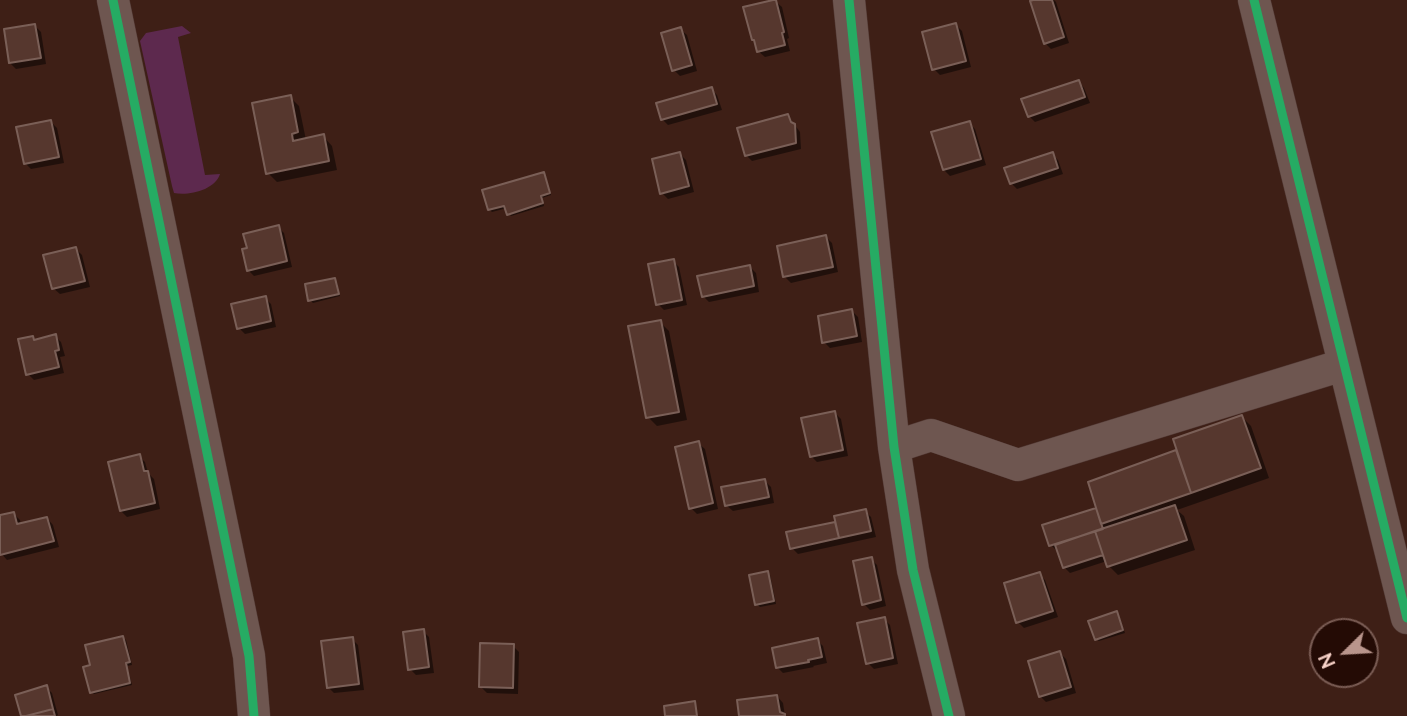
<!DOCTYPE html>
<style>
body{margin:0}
#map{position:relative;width:1407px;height:716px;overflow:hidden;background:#3e1f16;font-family:Mulish,sans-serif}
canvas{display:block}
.north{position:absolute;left:1309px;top:618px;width:70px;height:70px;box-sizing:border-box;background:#240b05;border:2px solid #7a5c54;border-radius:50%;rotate:246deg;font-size:19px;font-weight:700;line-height:28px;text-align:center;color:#fbd5cb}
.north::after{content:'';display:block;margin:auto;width:24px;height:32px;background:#b9958c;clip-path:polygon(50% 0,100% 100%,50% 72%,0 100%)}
</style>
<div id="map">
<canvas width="1407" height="716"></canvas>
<div class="north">N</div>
</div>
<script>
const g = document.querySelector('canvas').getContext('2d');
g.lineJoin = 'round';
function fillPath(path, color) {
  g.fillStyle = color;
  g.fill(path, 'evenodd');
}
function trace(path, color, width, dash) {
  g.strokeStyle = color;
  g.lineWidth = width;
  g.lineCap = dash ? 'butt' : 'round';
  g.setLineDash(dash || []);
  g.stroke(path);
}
fillPath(new Path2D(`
 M182 26 191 33 178 37 205 175 220 174C215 190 189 196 174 193L172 186 140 41 146 33Z`), '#5d294e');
fillPath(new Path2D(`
 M1038 0H1054L1056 2 1069 43 1051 49 1045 43Z
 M775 1 782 7 789 38 787 39 790 51 765 57 758 51 756 42 753 39Z
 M956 25 962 31 971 67 940 75 934 69Z
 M35 26 41 32 46 64 16 69 10 63Z
 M680 29 687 35 697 71 680 76 674 70Z
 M1078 81 1084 88 1090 103 1035 122 1029 116Z
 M711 89 717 95 722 110 668 125 662 119Z
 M290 97 299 106 306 140 323 136 332 146 337 170 277 182 268 173Z
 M788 116 800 132 801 149 752 161 746 155Z
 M51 122 57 128 64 163 31 169 25 163Z
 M969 123 975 129 986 165 950 176 944 170Z
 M680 154 686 160 694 192 668 199 662 193Z
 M1052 154 1058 160 1063 174 1017 189 1011 183Z
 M544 174 546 177 551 195 542 198 544 206 511 216 507 208 492 212 489 209Z
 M278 227 284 233 292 267 254 276 248 270Z
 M826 237 832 243 838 272 791 283 785 277Z
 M76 249 82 255 90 287 60 294 53 288Z
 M673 261 679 267 687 305 664 310 658 304Z
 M750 267 756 273 759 292 709 302 703 296Z
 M335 279 337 282 340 296 313 303 310 300Z
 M265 298 271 304 276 327 245 334 239 328Z
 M852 311 858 317 862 342 830 348 824 342Z
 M660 322 669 331 687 420 657 426 648 417Z
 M55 336 61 342 65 356 60 357 64 373 34 380 28 374 32 338 36 341Z
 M835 413 841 419 848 456 817 462 811 456Z
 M1242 417 1251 426 1269 478 1177 510 1184 516 1195 550 1118 575 1109 566 1107 561 1070 573 1064 567 1059 551H1057L1051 545 1100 515 1090 483 1178 451Z
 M698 443 705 449 718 509 697 514 691 508Z
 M139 456 145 462 148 473 154 479 160 509 127 517 121 511Z
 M765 481 771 487 774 503 733 511 726 505Z
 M865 511 871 517 876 537 798 554 792 548 788 534 837 523Z
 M14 514 20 520 21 525 47 518 53 525 59 547 7 560 0 552V517Z
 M871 559 877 565 886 606 870 610 864 604Z
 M767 573 770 575 776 604 760 607 757 604Z
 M1039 574 1045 580 1058 617 1024 628 1018 622Z
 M1117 613 1119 616 1125 633 1099 641 1096 639Z
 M884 619 890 625 898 664 874 669 868 663Z
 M423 631 429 637 434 673 416 675 410 669Z
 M123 638 126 640 132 665 127 666 132 685 94 694 91 692 92 666Z
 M352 639 358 645 364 690 334 693 328 687Z
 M817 640 823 646 827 663 813 666 814 667 783 673 777 667Z
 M513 646 519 652 518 694 487 693 481 687Z
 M1060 653 1066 659 1076 693 1046 702 1040 696Z
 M46 687 52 693 58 715 56 716H23Z
 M777 696 783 703 785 716H741Z`), '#0007');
const building = new Path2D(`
 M773 0H776L784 32 782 33 785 45 757 52 754 40H752L743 7Z
 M1033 0H1052L1064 37 1044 44 1030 1Z
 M956 23 966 61 932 70 922 32Z
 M35 24 41 58 9 63 4 29Z
 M681 27 692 65 672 71 661 33Z
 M1079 80 1085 97 1028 117 1021 99Z
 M712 87 717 104 661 120 656 103Z
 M291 95 298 132 292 134 293 141 324 134 329 161 266 174 252 103Z
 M788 114 791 122 795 124 796 143 745 156 737 128Z
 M51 120 59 157 24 164 16 127Z
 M970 121 981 159 943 170 931 132Z
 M680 152 689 186 660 194 652 159Z
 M1053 152 1058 168 1010 184 1004 168Z
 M544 172 550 193 541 196 543 203 507 215 504 206 488 210 482 190Z
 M279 225 287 261 247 271 242 249 247 248 243 234Z
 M826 235 833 267 783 277 777 246Z
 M76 247 85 281 52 289 43 255Z
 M674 259 682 300 656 305 648 264Z
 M750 265 754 286 702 297 697 276Z
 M335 278 339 294 308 301 305 284Z
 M266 296 271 321 237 329 231 304Z
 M852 309 857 336 822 343 818 316Z
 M661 320 679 412 646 418 628 326Z
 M56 334 59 350 55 351 59 367 26 375 18 339 33 336 34 340Z
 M835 411 843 450 810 457 801 418Z
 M1242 415 1261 468 1191 493 1173 439Z
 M699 441 713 503 689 509 675 447Z
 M1176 450 1191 493 1101 524 1088 482Z
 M140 454 144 471H148L155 503 120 511 108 462Z
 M765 479 769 497 725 506 721 487Z
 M1175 505 1187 540 1107 567 1095 531Z
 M1096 508 1103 529 1049 546 1042 525Z
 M866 509 871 531 839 538 834 516Z
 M14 512 17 524 47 517 54 541 0 555V515Z
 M835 522 839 538 790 549 786 532Z
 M1095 531 1103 555 1063 568 1055 545Z
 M872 557 881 600 862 605 853 561Z
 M768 571 774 601 755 605 749 575Z
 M1040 572 1053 611 1016 623 1004 583Z
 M1117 611 1123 630 1095 640 1088 621Z
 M885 617 893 658 866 664 857 623Z
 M424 629 429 667 408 670 403 632Z
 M123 636 130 662 126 663 130 683 90 693 83 667 90 665 85 645Z
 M353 637 359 684 327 688 321 641Z
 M818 638 822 657 808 660 809 662 776 668 772 648Z
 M480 643 514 644 513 688 479 687Z
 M1060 651 1071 687 1039 697 1028 661Z
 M47 685 53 709 26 716H21L15 695Z
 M777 695 780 712 785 714V716H739L737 700Z
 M695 701 697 716H665L664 706Z
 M53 709 55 716H26Z`);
fillPath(building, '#56372e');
trace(building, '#7a5f57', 2);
const minor = new Path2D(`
 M113 0 238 602 249 656 254 716
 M849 0 894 447 913 570 949 716
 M1254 0 1407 618
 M894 447 931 435 1018 465 1343 365`);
trace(minor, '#513833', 33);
trace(minor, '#6e5650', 32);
trace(new Path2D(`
 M113 0 238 602 249 656 254 716
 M849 0 894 447 913 570 949 716
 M1254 0 1407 618`), '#26ab63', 9);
</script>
